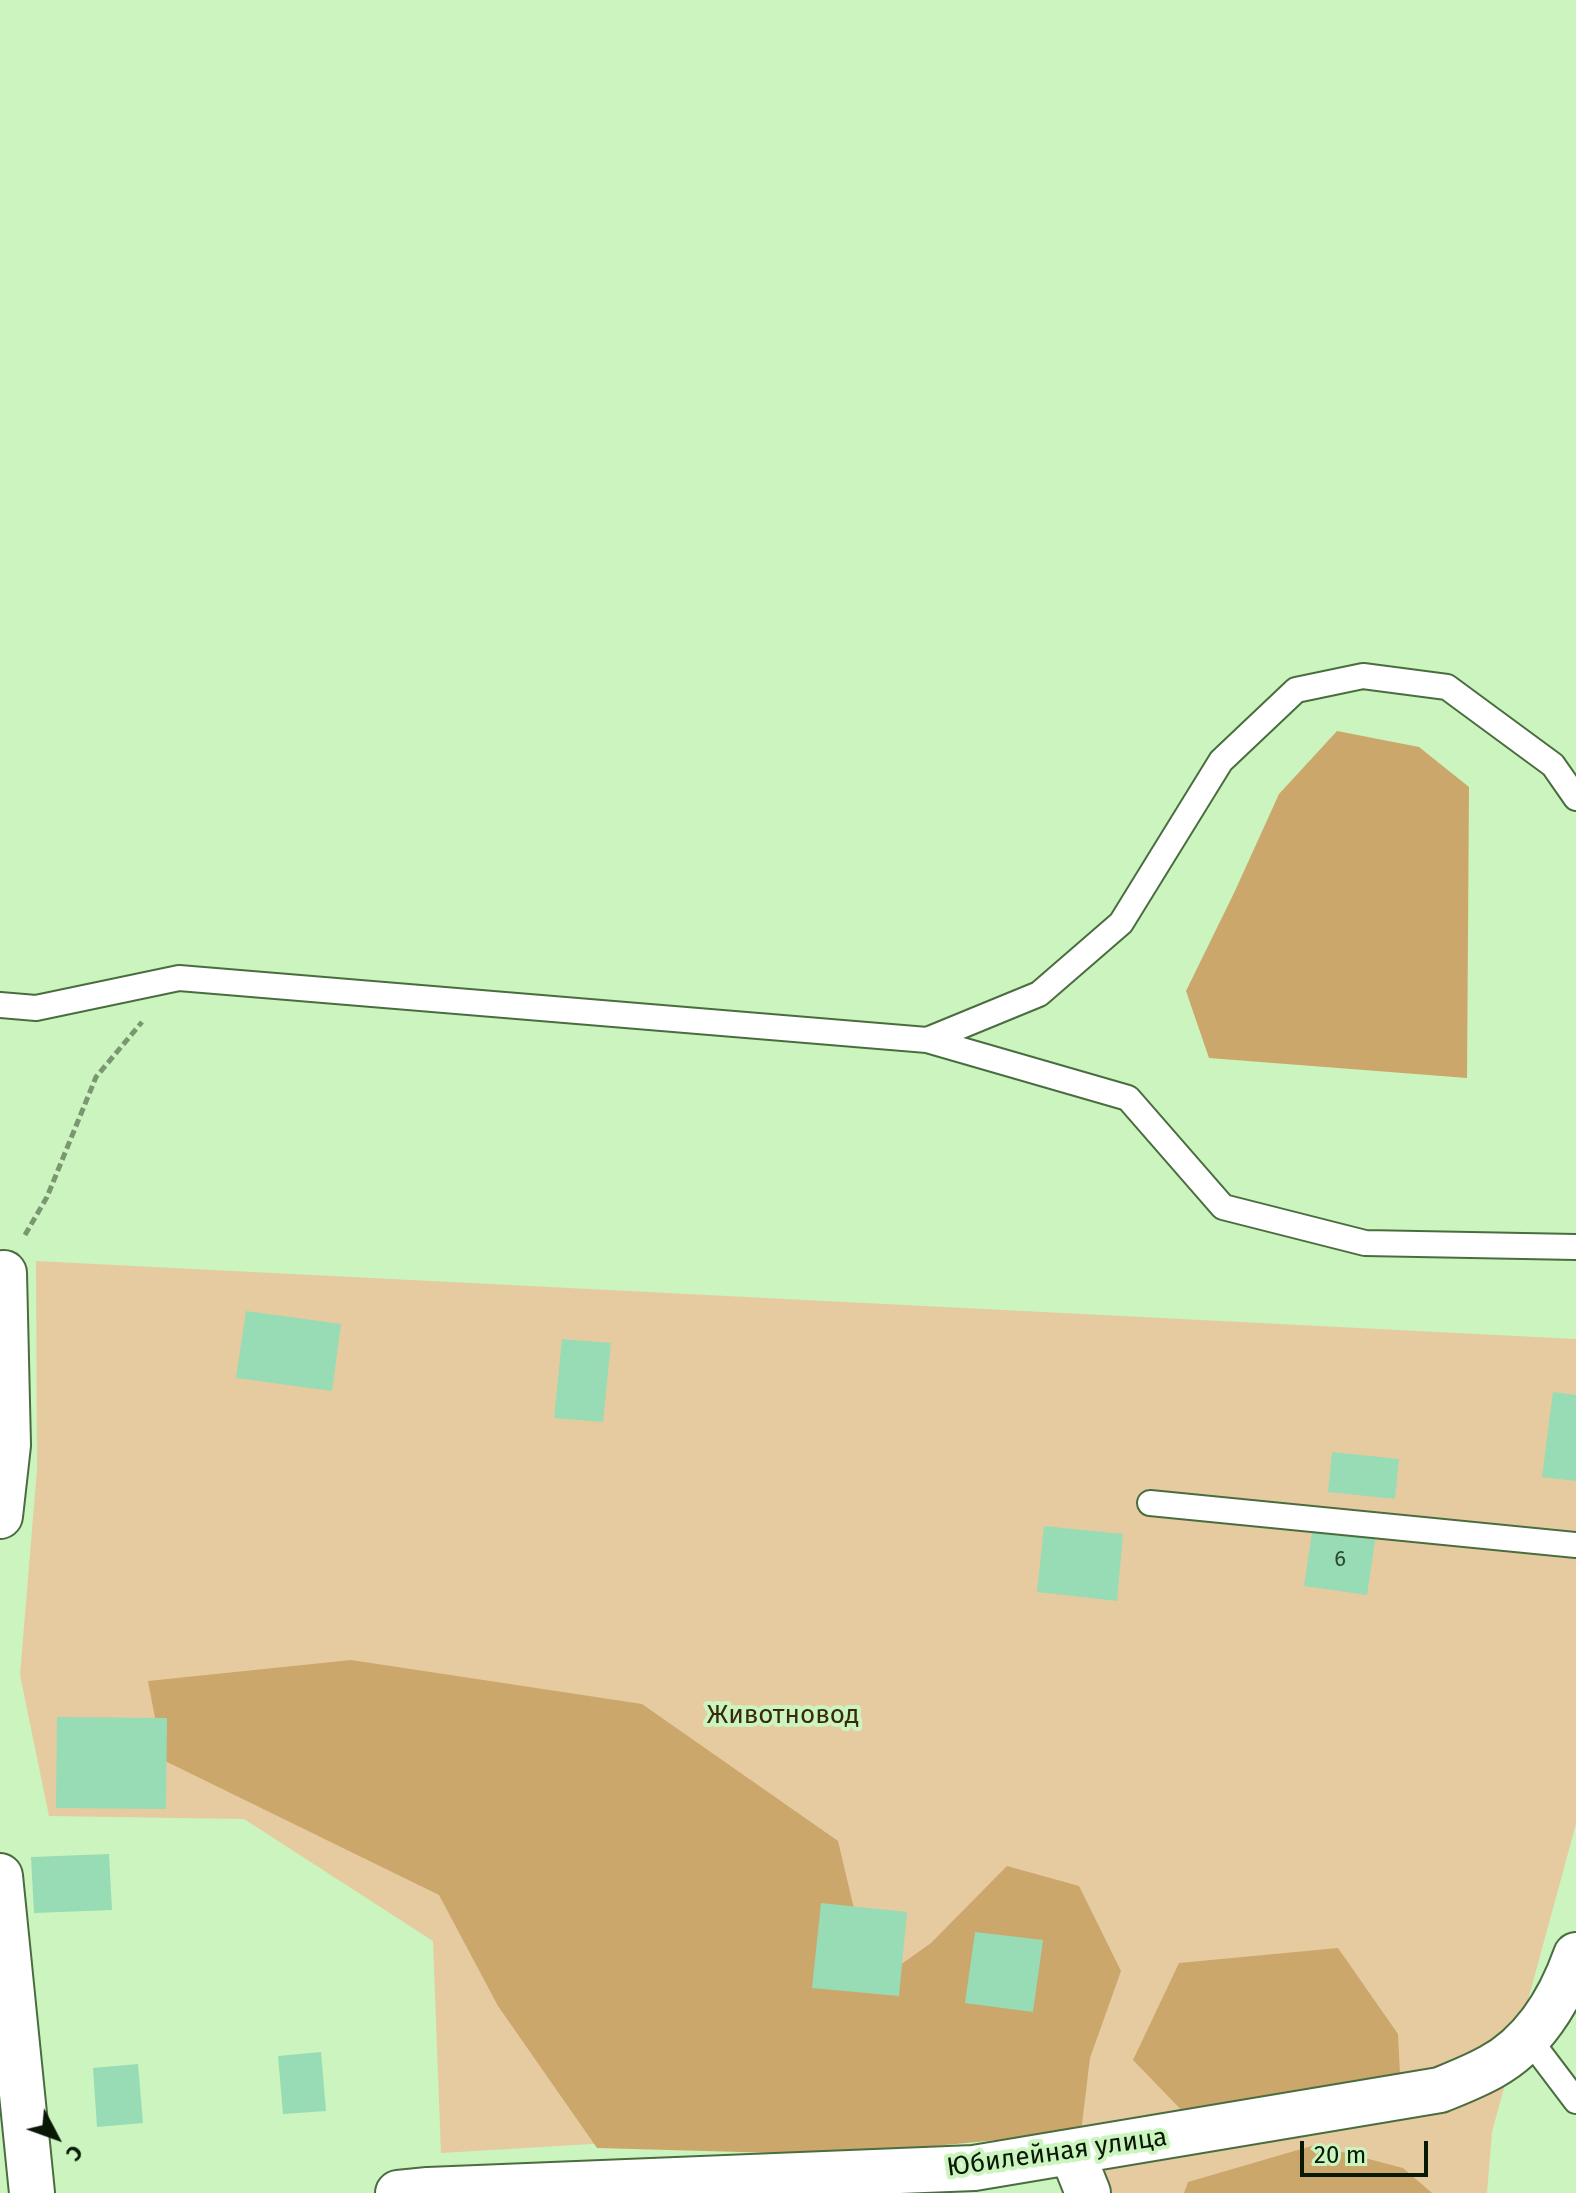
<!DOCTYPE html>
<meta charset="utf-8">
<style>
body{margin:0}
#map{position:relative;width:1576px;height:2193px;overflow:hidden;background:#cbf4bf;font-family:"Fira Sans",sans-serif}
canvas{display:block}
.north{position:absolute;left:16px;top:2097px;width:80px;height:80px;-webkit-text-stroke:6px #cbf4bf;paint-order:stroke;rotate:131deg;font-size:22px;font-weight:700;line-height:32px;text-align:center;color:#0a1806}
.north::after{content:'';display:block;margin:auto;width:28px;height:36px;background:#0a1806;clip-path:polygon(50% 0,100% 100%,50% 72%,0 100%)}
.scale{position:absolute;left:1300px;top:2141px;width:128px;height:36px;box-sizing:border-box;border:4px solid #0a1806;border-top:0;padding-left:10px;font-size:24px;line-height:28px;white-space:nowrap;color:#0a1806;-webkit-text-stroke:6px #cbf4bf;paint-order:stroke}
</style>
<div id="map">
<canvas width="1576" height="2193"></canvas>
<div class="north">С</div>
<div class="scale">20 m</div>
</div>
<script>
const g = document.querySelector('canvas').getContext('2d');
g.lineJoin = 'round';
function fillPath(path, color) {
  g.fillStyle = color;
  g.fill(path, 'evenodd');
}
function trace(path, color, width, dash) {
  g.strokeStyle = color;
  g.lineWidth = width;
  g.lineCap = dash ? 'butt' : 'round';
  g.setLineDash(dash || []);
  g.stroke(path);
}
function label(font, color, halo, rows, align = 'center') {
  g.font = font + ' "Fira Sans",sans-serif';
  g.lineWidth = 8;
  g.setLineDash([]);
  g.textBaseline = 'middle';
  g.strokeStyle = halo;
  g.fillStyle = color;
  for (const [text, x, y, turn = 0] of rows) {
    g.save();
    g.translate(x, y);
    g.rotate((+turn || 0) * Math.PI / 180);
    g.textAlign = isNaN(turn) ? turn : align;
    if (halo) g.strokeText(text, 0, 0);
    g.fillText(text, 0, 0);
    g.restore();
  }
}
fillPath(new Path2D(`
 M36 1261 1576 1339V1824L1492 2132 1487 2193H1070L1061 2116 441 2153 433 1941 244 1819 49 1816 20 1675 37 1469Z`), '#e6cba0');
fillPath(new Path2D(`
 M1337 731 1419 747 1469 787 1467 1078 1209 1058 1186 991 1234 893 1279 794Z
 M351 1660 642 1704 838 1841 872 1985 931 1943 1007 1866 1079 1886 1121 1971 1090 2058 1081 2132 893 2150 813 2154 597 2148 498 2006 439 1895 163 1760 148 1681Z
 M1338 1948 1398 2034 1400 2074 1193 2122 1133 2060 1179 1963Z
 M1315 2145 1403 2168 1432 2193H1184L1188 2182Z`), '#cca76b');
fillPath(new Path2D(`
 M246 1311 341 1324 332 1391 236 1378Z
 M562 1339 611 1343 603 1422 554 1418Z
 M1553 1392 1576 1395V1481L1542 1477Z
 M1332 1452 1399 1459 1395 1499 1328 1492Z
 M1044 1526 1123 1534 1117 1601 1037 1592Z
 M1313 1526 1376 1535 1367 1595 1304 1586Z
 M57 1717 167 1718 166 1809 56 1808Z
 M109 1854 112 1910 34 1913 31 1857Z
 M821 1903 907 1912 899 1996 812 1988Z
 M975 1932 1043 1940 1033 2012 965 2003Z
 M321 2052 326 2111 283 2114 278 2056Z
 M138 2064 143 2123 97 2127 93 2068Z`), '#97dcb4');
const lane = new Path2D(`
 M0 1005 36 1008 179 978 927 1040 1128 1098 1223 1207 1365 1243 1576 1247
 M927 1040 1039 994 1121 923 1221 761 1296 690 1363 676 1447 687 1553 765 1576 798
 M1150 1503 1576 1545
 M1529 2039 1576 2101`);
const street = new Path2D(`
 M0 1516 8 1445 4 1273
 M0 1876 32 2193
 M1072 2153 1088 2193
 M398 2193 428 2190 974 2168 1440 2090C1457 2083 1475 2076 1491 2067 1533 2044 1560 2000 1576 1955`);
trace(lane, '#4a6d3f', 28);
trace(street, '#4a6d3f', 48);
trace(new Path2D(`
 M25 1235 47 1197 96 1077 142 1022`), '#7a9771', 5, [8, 4]);
trace(lane, '#fff', 24);
trace(street, '#fff', 44);
label('22px', '#2d4932', null, [
 ["6",1340,1560]
]);
label('26px', '#392a0e', '#cbf4bf', [
 ["Животновод",783,1716]
]);
label('26px', '#0a1806', '#cbf4bf', [
 ["Юбилейная улица",1057,2153,-8]
]);
</script>
